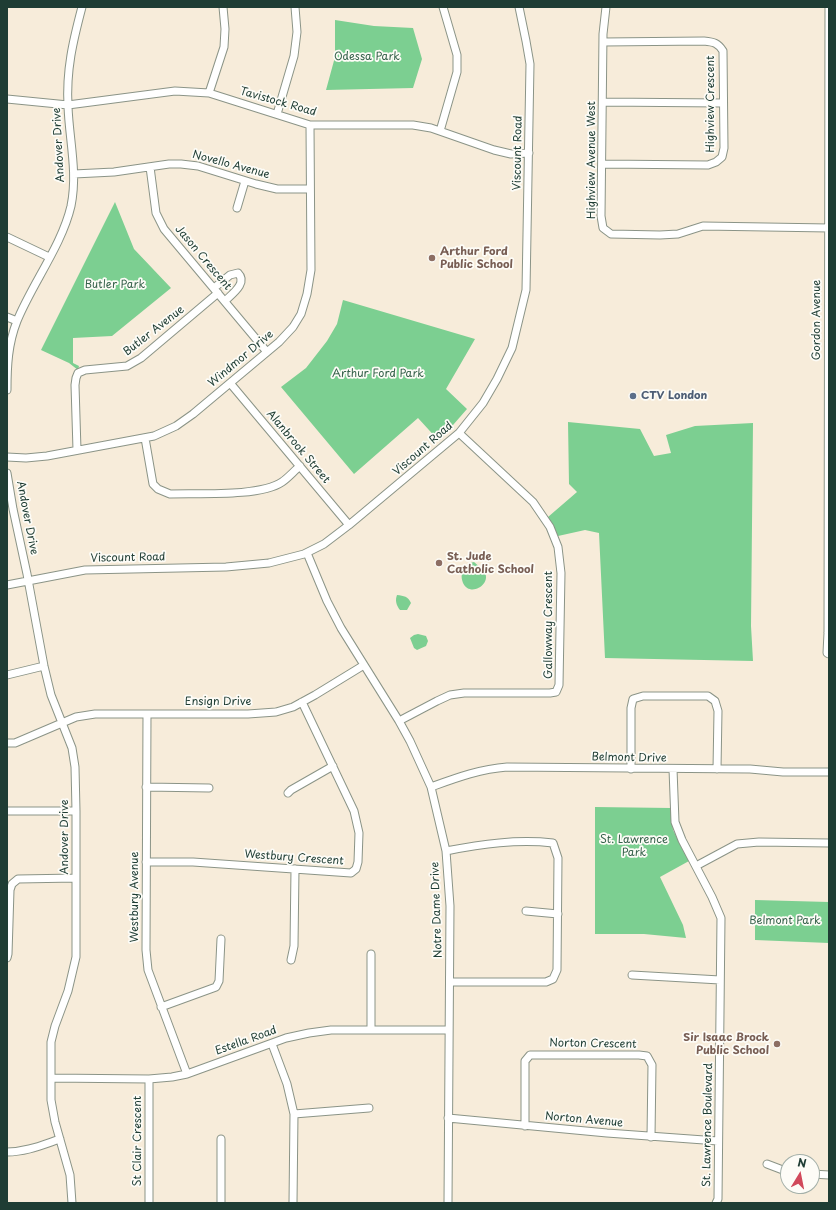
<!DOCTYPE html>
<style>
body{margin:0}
#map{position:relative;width:836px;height:1210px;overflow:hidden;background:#f7ecda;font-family:"Playpen Sans",sans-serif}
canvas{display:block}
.frame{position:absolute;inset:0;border:8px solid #1f3d34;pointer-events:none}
.north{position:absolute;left:780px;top:1154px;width:40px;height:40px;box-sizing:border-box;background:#fdfcf7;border:1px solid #a4b0a9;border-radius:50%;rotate:10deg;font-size:11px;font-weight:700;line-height:16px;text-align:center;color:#1f3d34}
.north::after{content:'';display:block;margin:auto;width:14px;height:18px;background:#d1495b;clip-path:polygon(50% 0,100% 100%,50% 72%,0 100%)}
</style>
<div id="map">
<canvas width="836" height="1210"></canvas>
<div class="frame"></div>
<div class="north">N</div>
</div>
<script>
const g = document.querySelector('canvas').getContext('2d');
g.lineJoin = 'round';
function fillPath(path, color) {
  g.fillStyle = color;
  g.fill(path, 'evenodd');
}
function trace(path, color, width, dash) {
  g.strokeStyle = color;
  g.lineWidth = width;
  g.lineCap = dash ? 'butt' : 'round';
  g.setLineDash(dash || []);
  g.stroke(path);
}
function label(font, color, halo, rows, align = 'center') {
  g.font = font + ' "Playpen Sans",sans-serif';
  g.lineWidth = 3.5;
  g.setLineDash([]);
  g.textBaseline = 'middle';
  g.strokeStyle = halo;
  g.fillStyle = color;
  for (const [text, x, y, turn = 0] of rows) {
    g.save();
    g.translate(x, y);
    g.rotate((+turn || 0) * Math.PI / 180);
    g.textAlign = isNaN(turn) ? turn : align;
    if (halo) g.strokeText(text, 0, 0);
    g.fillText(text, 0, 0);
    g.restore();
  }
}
fillPath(new Path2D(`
 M335 20 374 26 413 28 422 59 413 88 326 90 335 57Z
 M115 202 134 249 171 288 112 336 73 338V363L79 366 78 370 69 363 41 350Z
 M343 300 475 339 446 389 467 409 439 441 418 418 354 474 281 387 306 368 327 341 337 324Z
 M568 422 640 429 654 456 671 453 666 435 695 426 753 423 751 626 753 661 605 658 599 533 585 530 558 536 548 517 577 492 569 484Z
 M474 562C477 565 482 568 484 571 493 584 470 598 463 583 462 580 461 577 462 574 463 570 467 566 470 563Z
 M397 595C404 596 408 596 411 603L407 610H400C396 605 395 600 397 595Z
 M418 634 426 636 428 641 426 646 417 650 414 648 410 638 414 635Z
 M595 807 671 808 673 830 689 861 660 877 683 925 686 938 644 934H595Z
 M755 900 829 902V943L755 940Z`), '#7ccf91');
const minor = new Path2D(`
 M606 7 603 34 601 216 603 228 611 234 660 235 678 234 703 226 829 228
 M829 7 828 633 827 653 829 654
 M209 93 224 47 225 29 223 7
 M7 99 68 105 175 91 209 93 310 125H413L431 128 494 150 511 154 529 153
 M603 102 722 103
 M277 114 294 56 297 32 295 7
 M440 131 457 72V55L443 7
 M602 164 708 165 716 162 722 157 724 148 723 51C718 43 714 42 704 41L604 42
 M150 167 156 213 164 229 267 352
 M74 174 114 172 169 164H181L198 166 256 184 277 189H310
 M237 208 245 181
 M7 237 49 257
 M214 288 230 275 238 273C248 283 232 294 225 301
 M7 317 17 321
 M230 383 349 525
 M7 390C7 366 8 344 17 321 32 284 62 245 71 206 78 172 69 139 68 106 66 70 73 41 82 7
 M145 438 153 484 158 489 170 494C198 493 260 497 282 482 288 478 294 471 300 466
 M77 450 75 385 76 378 78 373 85 370 127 366 141 358 218 293
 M7 457 26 458 47 456 154 436 176 426 193 414 279 342 293 327 301 314 307 294 311 270 310 125
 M7 473 13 509 27 574 44 666 51 695 72 748 75 767 76 811V957L68 991 55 1026 51 1042V1100L55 1122 70 1175 72 1203
 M307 553 327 601 341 628 399 721 410 741 431 787 446 851 450 906 448 1203
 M7 585 85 570 226 567 269 563 304 554 324 544 349 525 459 433 483 403 497 379 512 348 526 290 530 64 526 41 519 7
 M7 675 44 666
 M147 714 146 950 148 970 187 1074
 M399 721 437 701 450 695 464 693H550L556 692 559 685 561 573 558 547 550 527 533 502 459 433
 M7 743H15L76 717 95 714H248L276 712 293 707 315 695 364 665
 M631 769V708L633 699 643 696H708L715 701 718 711 717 769
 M673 769 675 822 682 840 712 897 721 918 718 1199 716 1203
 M146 787 209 788
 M431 787C456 778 480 769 507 767L750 769 783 772H829
 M288 793 291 790 333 766
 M7 811H76
 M446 851C482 844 517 839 553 843L558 858 557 970 553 979 546 982H450
 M146 862H193L351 873 356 869 358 862 359 833 354 811 302 702
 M696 866 737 844 759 842 829 843
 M526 911 558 914
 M7 958 8 954 10 890 12 884 18 879 76 878
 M291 960 294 946 295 869
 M632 975 720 980
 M161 1007 216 987 219 981 221 939
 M371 1030V954
 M272 1044 287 1084 294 1114 293 1203
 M51 1078 149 1079 172 1077 187 1074 286 1038 309 1033 331 1030H449
 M149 1079V1203
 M294 1114 369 1108
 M448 1118 607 1133 718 1141
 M525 1126V1061L530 1055H639L647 1056 652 1065 651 1137
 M7 1152C26 1152 42 1145 60 1139
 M767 1164 788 1172
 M812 1174 829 1175
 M221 1203V1139`);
trace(minor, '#8b9487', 9);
trace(minor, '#fff', 7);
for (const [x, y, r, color] of [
 [432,258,4,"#8d6e63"],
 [633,396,4,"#5c6f8a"],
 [439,563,4,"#8d6e63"],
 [777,1044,4,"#8d6e63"]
]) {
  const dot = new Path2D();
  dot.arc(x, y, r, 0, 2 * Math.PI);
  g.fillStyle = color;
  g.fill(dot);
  trace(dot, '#fdfcf7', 1.5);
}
label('11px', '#36624b', '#fdfcf7', [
 ["Odessa Park",367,57],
 ["Butler Park",115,285],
 ["Arthur Ford Park",378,374],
 ["St. Lawrence",634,840],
 ["Park",634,853],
 ["Belmont Park",785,921]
]);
label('11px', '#1f3d34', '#fdfcf7', [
 ["Tavistock Road",278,102,16],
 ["Highview Crescent",711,104,-90],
 ["Andover Drive",59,145,-93],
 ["Viscount Road",518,153,-89],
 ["Highview Avenue West",592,160,-90],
 ["Novello Avenue",231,165,15],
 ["Jason Crescent",203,258,50],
 ["Gordon Avenue",817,320,-90],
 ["Butler Avenue",154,331,-38],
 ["Windmor Drive",241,359,-40],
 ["Alanbrook Street",298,447,50],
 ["Viscount Road",423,449,-41],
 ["Andover Drive",27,518,79],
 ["Viscount Road",128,558,-1],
 ["Gallowway Crescent",549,625,-90],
 ["Ensign Drive",218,702],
 ["Belmont Drive",629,758,1],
 ["Andover Drive",65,837,-90],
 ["Westbury Crescent",294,858,4],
 ["Westbury Avenue",135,897,-90],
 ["Notre Dame Drive",437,910,-92],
 ["Estella Road",246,1041,-20],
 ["Norton Crescent",593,1044,1],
 ["Norton Avenue",584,1120,5],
 ["St. Lawrence Boulevard",708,1125,-89],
 ["St Clair Crescent",138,1141,-90]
]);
label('bold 11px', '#785e54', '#fdfcf7', [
 ["Arthur Ford",440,252],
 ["Public School",440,265],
 ["St. Jude",447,557],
 ["Catholic School",447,570],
 ["Sir Isaac Brock",769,1038,"right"],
 ["Public School",769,1051,"right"]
], 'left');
label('bold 11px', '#4e5e75', '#fdfcf7', [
 ["CTV London",641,396]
], 'left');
</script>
